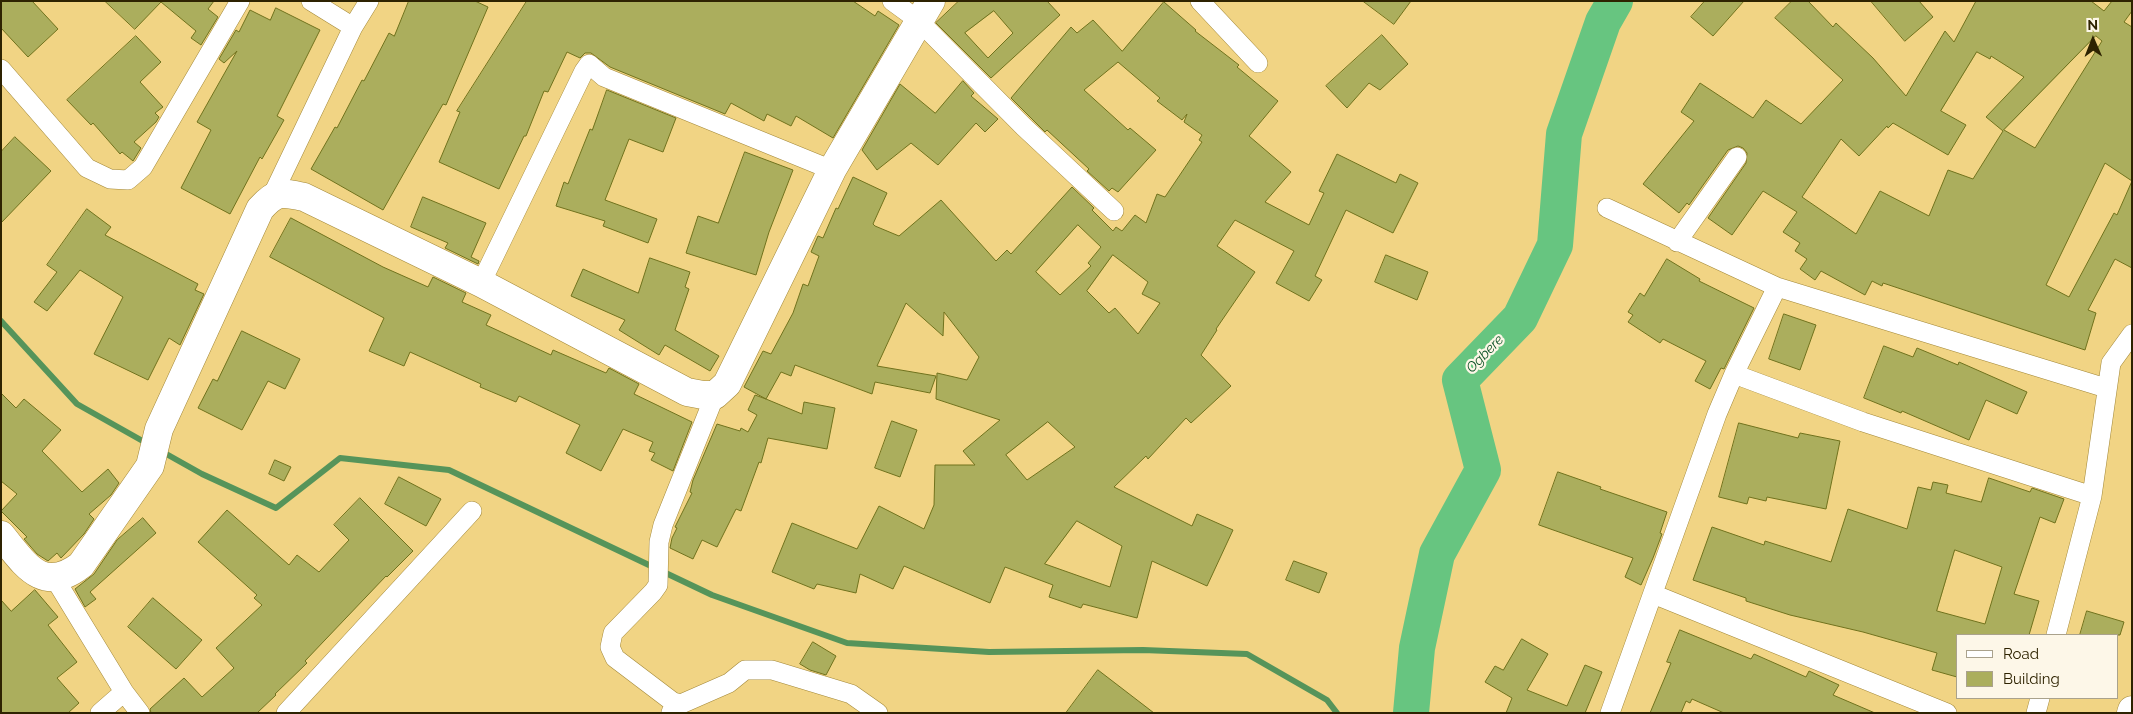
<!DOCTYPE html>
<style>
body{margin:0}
#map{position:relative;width:2133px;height:714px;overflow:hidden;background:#f1d484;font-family:Raleway,sans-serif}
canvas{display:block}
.frame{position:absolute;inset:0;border:2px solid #2e2301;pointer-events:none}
.legend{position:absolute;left:1956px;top:634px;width:162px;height:65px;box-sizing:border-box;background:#fdf7e8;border:1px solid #aaa28c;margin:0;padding:6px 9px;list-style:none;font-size:15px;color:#2e2301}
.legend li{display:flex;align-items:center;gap:10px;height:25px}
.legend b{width:25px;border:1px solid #aaa28c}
.north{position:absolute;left:2068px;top:15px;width:50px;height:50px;-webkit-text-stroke:4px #fdf7e8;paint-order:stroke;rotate:359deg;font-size:14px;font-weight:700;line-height:20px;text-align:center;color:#2e2301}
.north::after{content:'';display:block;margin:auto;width:18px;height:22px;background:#2e2301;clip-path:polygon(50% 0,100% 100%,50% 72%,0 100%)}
</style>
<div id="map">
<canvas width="2133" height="714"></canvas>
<div class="frame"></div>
<ul class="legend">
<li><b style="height:6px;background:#fff"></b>Road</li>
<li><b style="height:14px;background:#abae5d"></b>Building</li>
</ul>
<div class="north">N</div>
</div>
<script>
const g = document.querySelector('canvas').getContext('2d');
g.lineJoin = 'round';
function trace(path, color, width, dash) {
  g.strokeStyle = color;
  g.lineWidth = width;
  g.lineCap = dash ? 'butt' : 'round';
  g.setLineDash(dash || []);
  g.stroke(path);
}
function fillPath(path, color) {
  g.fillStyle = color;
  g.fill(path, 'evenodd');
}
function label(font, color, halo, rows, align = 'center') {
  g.font = font + ' Raleway,sans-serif';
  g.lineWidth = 4.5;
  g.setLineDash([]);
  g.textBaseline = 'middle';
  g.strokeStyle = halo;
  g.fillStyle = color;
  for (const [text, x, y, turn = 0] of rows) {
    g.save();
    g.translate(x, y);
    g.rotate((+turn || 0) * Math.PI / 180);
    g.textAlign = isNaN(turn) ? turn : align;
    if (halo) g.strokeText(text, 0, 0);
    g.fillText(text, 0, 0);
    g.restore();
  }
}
trace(new Path2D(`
 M1 321 77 404 148 444
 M161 451 202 474 276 508 340 458 449 470 712 595 847 643 989 652 1143 650 1247 654 1327 700 1337 713`), '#56945a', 6);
trace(new Path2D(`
 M1411 713 1417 648 1437 554 1483 470 1460 380 1520 318 1555 245 1564 134 1603 22 1615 1`), '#67c580', 36);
const building = new Path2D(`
 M1 1H32L58 29 28 57 1 28Z
 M105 1H214L208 9 218 17 201 45 191 38 196 31 161 2 135 29Z
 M409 1H475L488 7 446 105 443 104 383 210 311 169 335 127 337 128 362 80 364 81 389 33 394 36Z
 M527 1H853L875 16 878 11 899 25 833 138 796 116 791 126 767 114 764 121 731 103 725 114 610 67 591 53H585L580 58 567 52 548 92 544 91 526 136H524L499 189 439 162 460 112 457 111Z
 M959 1H1047L1060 15 991 78 936 23ZM994 11 1013 33 988 58 965 33Z
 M1363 1H1411L1394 24Z
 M1705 1H1744L1713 36 1691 17Z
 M1792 1H1808L1833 27 1836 23 1873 58 1906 96 1945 31 1954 42 1976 1H2091L2104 11 2112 1H2132V11L2124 22 2132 27V181L2105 163 2046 285 2069 297 2114 213 2117 215 2132 181V268L2115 259 2088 310 2096 313 2085 350 1883 283 1882 286 1872 281 1865 295 1821 271 1815 280 1800 269 1807 259 1795 251 1800 243 1783 232 1797 212 1763 191 1732 235 1708 218 1746 163 1747 153 1743 148 1738 146 1728 150 1689 205 1687 203 1679 213 1643 184 1694 121 1681 112 1700 83 1753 118 1766 100 1801 124 1843 80 1775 18ZM2096 36 2102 41 2035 148 2004 130ZM1977 52 1990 59 1991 56 2024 77 1986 117 2003 131 1973 179 1948 170 1929 216 1880 191 1856 234 1802 197 1841 139 1859 156 1887 126 1888 128 1893 123 1948 155 1966 125 1941 111Z
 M1871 1H1919L1933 17 1905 41Z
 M1164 2 1196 30 1195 31 1239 65 1237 67 1278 101 1249 136 1291 172 1265 202 1309 225 1324 193 1319 191 1337 154 1396 183 1400 174 1418 183 1393 233 1346 210 1315 276 1322 280 1309 301 1276 283 1294 251 1235 220 1217 246 1255 272 1216 329 1217 330 1201 355 1231 386 1191 423 1186 418 1148 459 1146 456 1114 487 1192 526 1197 514 1233 530 1207 586 1152 561 1137 618 1083 604 1081 608 1049 597 1053 585 1005 567 990 603 904 566 893 589 860 574 856 593 817 584 814 589 772 572 792 523 857 549 879 506 924 529 934 505 935 465H975L963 451 1000 420 936 399 937 373 967 380 979 357 944 312 943 336 906 303 877 366 936 376 930 393 875 382 872 394 795 365 791 376 781 372 766 399 802 414 804 402 835 408 827 449 768 438 761 463 759 462 741 511 736 509 717 547 702 540 693 559 670 548 672 538 677 528 675 527 692 493 690 492 693 480 717 424 740 431 741 428 748 432 757 415 748 410 755 395 766 399 744 387 763 351 771 354 793 313 803 284 808 286 819 256 811 252 818 236 823 238 836 208 838 209 853 177 887 193 873 224 875 226 899 236 941 200 996 261 1007 250 1011 254 1072 187 1094 208 1092 210 1113 231 1116 227 1122 231 1135 215 1146 223 1157 194 1165 197 1202 142 1199 140 1202 135 1184 122 1187 114 1182 120 1157 101 1160 98 1118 62 1084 90 1128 130 1130 128 1156 150 1118 192 1112 188 1109 191 1087 171 1089 169 1047 130 1045 132 1011 98 1071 27 1077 33 1093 20 1122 51ZM1078 225 1101 247 1088 263 1091 266 1060 295 1036 272ZM1113 255 1148 282 1142 294 1160 303 1138 334 1115 308 1109 313 1087 291ZM1048 422 1075 447 1027 480 1006 455ZM1077 521 1122 546 1110 587 1045 564Z
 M276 8 320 30 277 116 284 120 262 159 260 157 230 214 181 188 211 130 197 122 237 51 224 63 219 59 236 30 239 32 250 10 270 20Z
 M1382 35 1408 64 1380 90 1369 83 1347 108 1326 86Z
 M136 36 161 62 140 82 163 107 155 113 159 117 156 122 134 142 141 148 133 161 122 152 120 154 93 123 91 125 67 100Z
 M963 81 974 93 971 96 998 119 985 132 976 123 938 165 911 143 877 170 862 150 900 84 935 113Z
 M607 90 676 118 663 152 629 139 605 200 657 219 648 243 603 226 605 221 556 206 564 182 568 184 590 129 592 130Z
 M15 137 51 171 1 223V152Z
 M745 152 793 170 769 232 756 275 686 253 698 216 718 223Z
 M423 197 486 223 471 257 479 261 478 264 445 248 448 243 411 227Z
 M87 209 111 227 105 235 198 284 195 290 204 294 180 345 169 338 148 380 94 354 123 297 80 270 47 311 34 302 57 272 47 265Z
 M291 218 383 267 428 287 433 277 466 293 462 302 491 315 486 325 551 355 553 350 606 373 609 368 639 384 634 394 692 422 673 471 651 460 655 453 649 451 653 442 623 429 601 471 566 453 580 425 519 396 516 402 480 387 481 384 410 352 404 366 369 351 384 318 270 257Z
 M1386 255 1428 272 1417 300 1375 282Z
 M650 258 690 272 685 287 689 289 675 330 719 356 710 371 665 345 659 355 619 330 625 320 571 296 583 269 638 293Z
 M1667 259 1700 279 1699 281 1754 308 1724 369 1721 368 1710 389 1695 381 1706 361 1663 339 1660 343 1628 322 1633 315 1628 312 1640 293 1644 296Z
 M1784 314 1816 325 1800 370 1769 359Z
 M242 331 300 359 285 389 268 381 242 430 198 408 213 379 217 381Z
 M1884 346 1913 357 1917 348 1958 365 1959 362 2027 392 2017 414 1986 400 1969 440 1902 411 1901 413 1864 398Z
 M1 393 16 408 24 399 61 430 42 451 82 492 108 469 119 483 111 495 89 514 94 519 84 534 61 558 57 553 48 561 37 554 24 539 27 537 1 511 17 494 1 481Z
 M892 421 917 430 900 477 875 468Z
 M1739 423 1798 438 1800 433 1840 441 1826 509 1767 497 1766 501 1749 497 1747 504 1719 497Z
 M275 460 291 467 284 481 269 474Z
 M1558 472 1601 487 1600 489 1667 512 1660 533 1662 534 1653 558 1641 585 1625 577 1633 558 1539 525Z
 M399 477 441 499 426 526 385 504Z
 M1989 478 2030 492 2032 488 2064 499 2055 523 2040 517 2014 594 2039 601 2029 635H1957V677L1932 670 1937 653 1863 632 1790 615 1746 601V598L1693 580 1712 527 1764 545 1765 541 1831 562 1848 509 1907 529 1918 487 1931 490 1933 482 1948 485 1946 493 1981 502ZM1955 550 2002 567 1985 624 1937 611Z
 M360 498 413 551 387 577 386 576 305 661 307 663 275 694 276 695 257 713H151L150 709 184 678 202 697 234 668 216 648 262 605 254 598 257 595 198 542 227 510 289 565 297 555 319 572 349 540 334 525Z
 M143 518 156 533 90 592 96 599 85 607 75 589 94 574 117 540Z
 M1294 561 1327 573 1319 593 1286 580Z
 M35 590 58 617 48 625 77 662 57 678 79 703 68 713H1V600L11 611Z
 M153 598 202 640 176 669 128 627Z
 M2087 611 2124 622 2120 635H2080Z
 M1680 630 1751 659 1754 654 1806 677 1809 671 1839 685 1833 695 1875 713H1724L1692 699 1690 703 1686 701 1681 713H1650L1671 663 1667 662Z
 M1522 639 1548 654 1527 690 1567 706 1585 665 1602 672 1585 713H1506L1512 698 1485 682 1495 666 1503 670Z
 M813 642 836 656 826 675 810 670 800 664Z
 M1098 670 1154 713H1066Z`);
fillPath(building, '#abae5d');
trace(building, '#70721d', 1);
const street = new Path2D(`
 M311 1 353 27
 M892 1 918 20 1024 127 1114 211
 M1200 1 1258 63
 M1 69 87 168 110 179 128 180 143 167 240 1
 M272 196 353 27 369 1
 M1607 208 1777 287 2106 388
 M1677 242 1737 157
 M481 283 584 71 589 64 604 77 832 170
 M1734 374 1863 422 2092 496
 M55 579 124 692 140 713
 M1653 594 1947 713
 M2056 635 2092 496 2111 363 2132 334
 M681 704 673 702 615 658 610 647 613 633 653 592 658 585 659 542 663 525 715 395
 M671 712 681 704 729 683 745 670H772L851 694 878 713
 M100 713 124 692
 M286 713 472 511
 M1610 713 1717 414 1734 374 1777 287
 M2036 713 2040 698`);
const secondary = new Path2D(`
 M1 535C25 564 42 595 81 565L150 466 159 429 260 209C276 191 281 192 304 197L481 283 687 392 703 395H715L727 384 832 170 931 1`);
const highway = new Path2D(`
 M2131 713 2132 710`);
trace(street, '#a38838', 20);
trace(secondary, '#a38838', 29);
trace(highway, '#a38838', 29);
trace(street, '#fff', 19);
trace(secondary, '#fff', 28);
trace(highway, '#fff', 28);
label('italic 14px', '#0d5327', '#fdf7e8', [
 ["Ogbere",1485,354,-46]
]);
</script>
